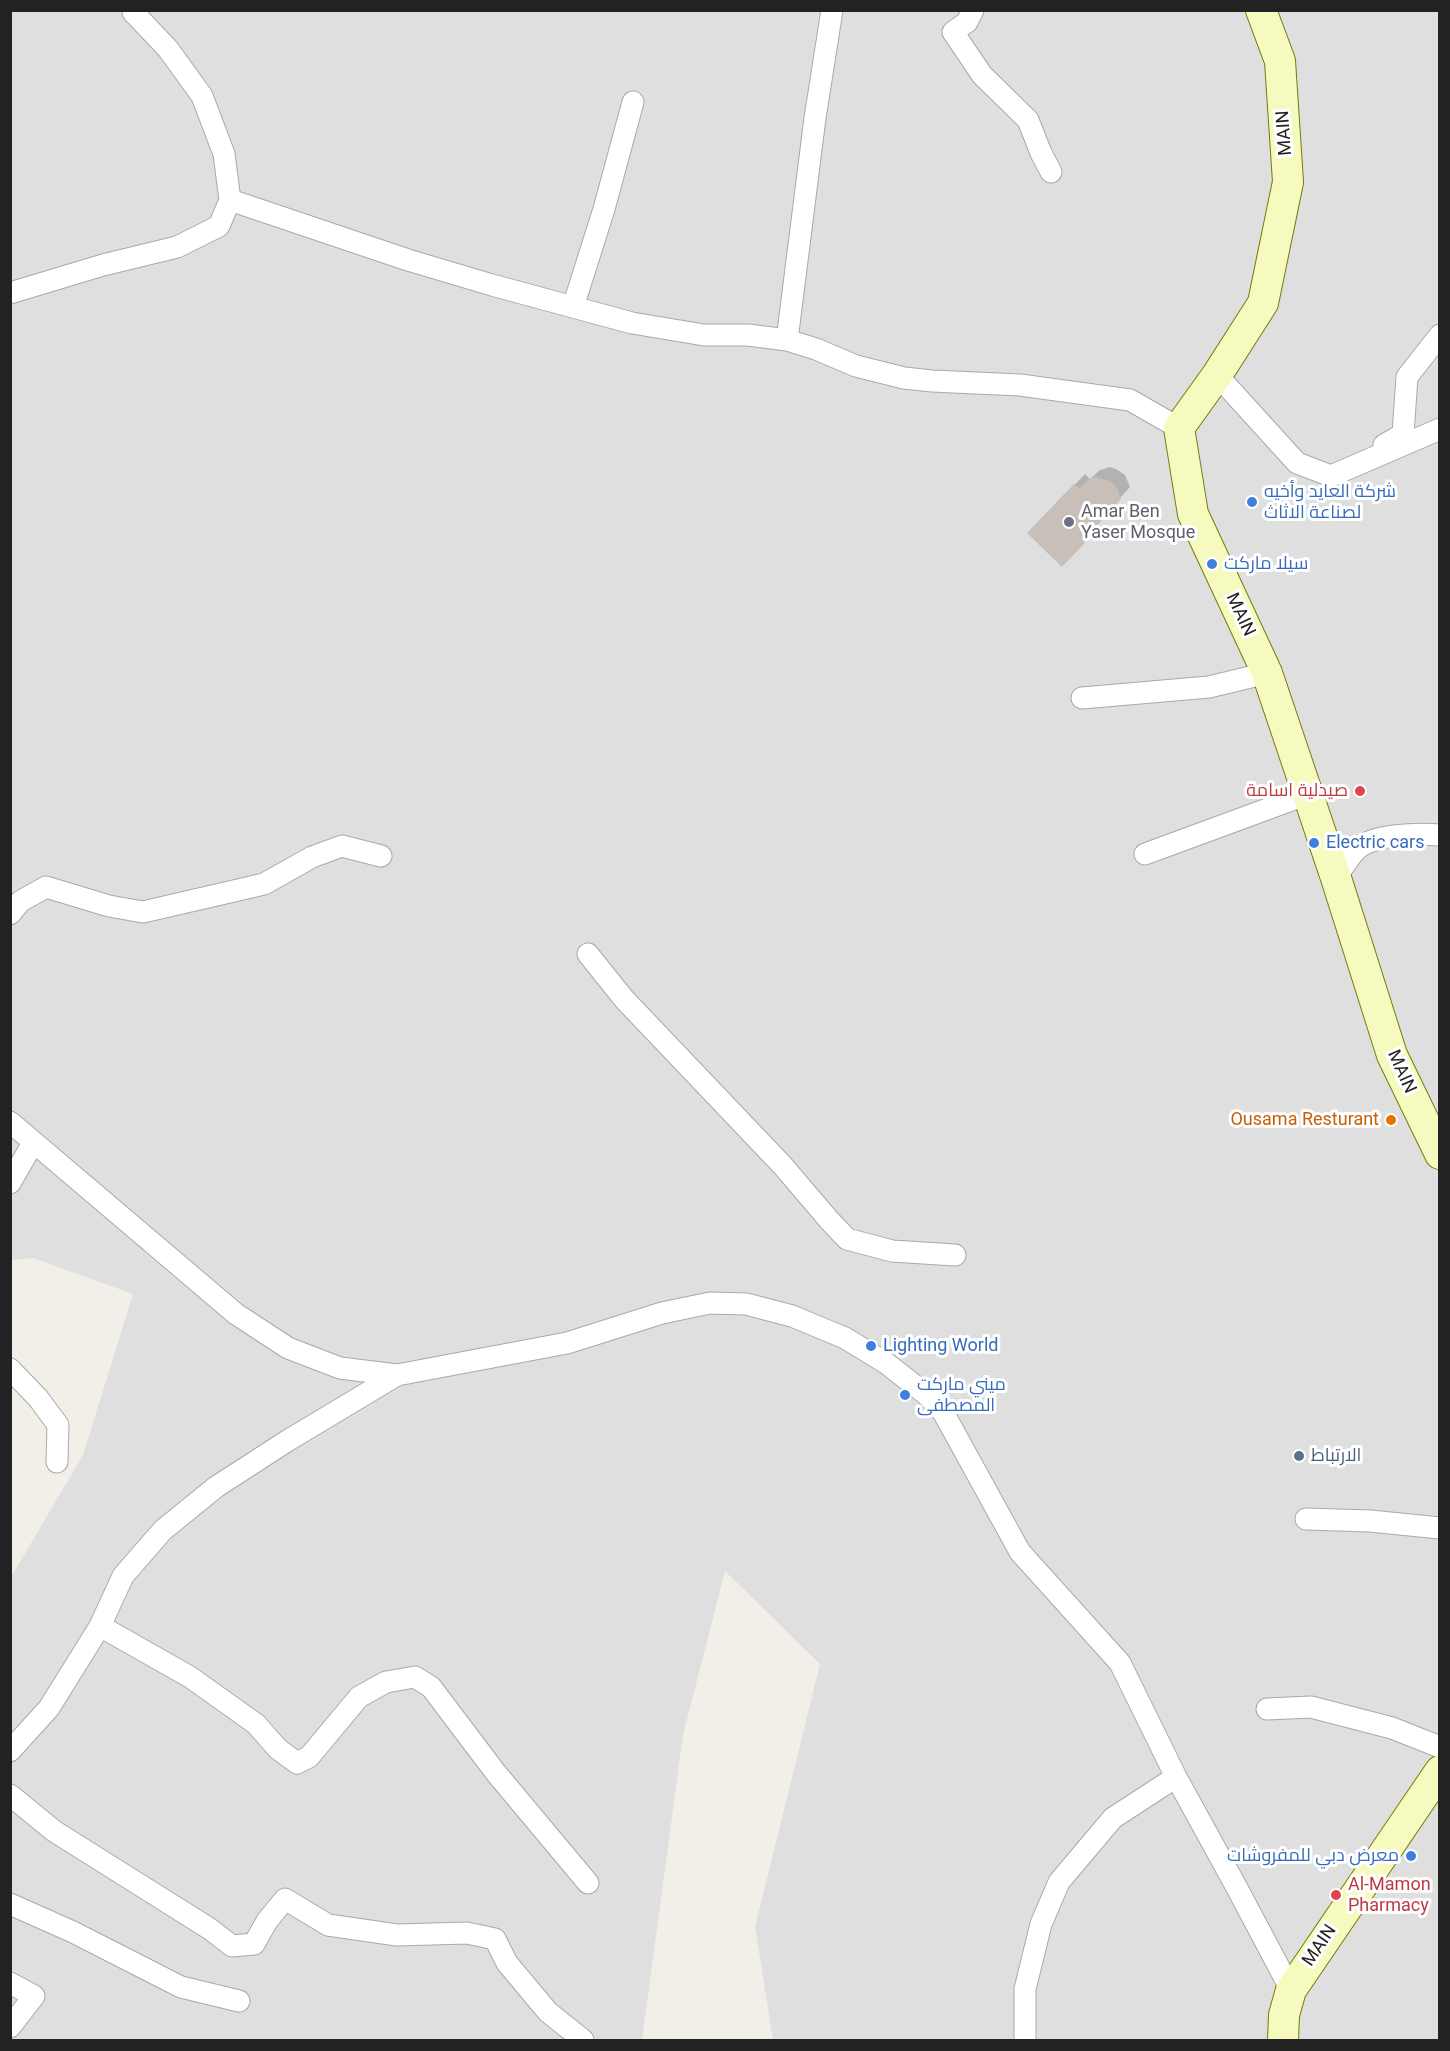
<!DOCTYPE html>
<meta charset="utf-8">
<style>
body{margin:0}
#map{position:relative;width:1450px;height:2051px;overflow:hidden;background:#f2efe9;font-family:Roboto,sans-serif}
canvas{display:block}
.frame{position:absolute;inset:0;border:12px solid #222;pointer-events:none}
</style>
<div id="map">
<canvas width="1450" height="2051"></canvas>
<div class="frame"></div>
</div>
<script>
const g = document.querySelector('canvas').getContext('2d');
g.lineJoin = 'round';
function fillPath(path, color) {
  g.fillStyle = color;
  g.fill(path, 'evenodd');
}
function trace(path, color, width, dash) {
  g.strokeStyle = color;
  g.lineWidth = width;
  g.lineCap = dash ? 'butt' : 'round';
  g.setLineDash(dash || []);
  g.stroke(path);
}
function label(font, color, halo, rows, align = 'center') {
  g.font = font + ' Roboto,Cairo,sans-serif';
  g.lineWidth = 6;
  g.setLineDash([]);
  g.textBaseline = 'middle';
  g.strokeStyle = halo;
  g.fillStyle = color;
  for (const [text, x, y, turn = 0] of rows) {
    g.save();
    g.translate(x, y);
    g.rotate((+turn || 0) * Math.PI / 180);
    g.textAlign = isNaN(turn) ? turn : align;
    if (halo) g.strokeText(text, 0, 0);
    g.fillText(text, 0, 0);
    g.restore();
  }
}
fillPath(new Path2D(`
 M11 11H1439V2040H773L755 1927 820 1664 725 1571 683 1735 642 2040H11V1577L83 1455 133 1294 33 1258 11 1260Z`), '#e0dfdf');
fillPath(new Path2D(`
 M1110 467 1116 469 1125 475 1130 487 1092 529 1094 531 1062 564 1029 533 1085 474 1090 479 1100 470Z`), '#0003');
fillPath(new Path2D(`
 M1094 477 1111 481 1118 490 1121 499 1083 541 1085 543 1062 567 1027 533 1074 484 1079 488 1088 480Z`), '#c7bfb8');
const street = new Path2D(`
 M973 10 967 22 953 32 982 75 1028 120 1041 153 1051 172
 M230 200 408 260 492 285 632 323 704 335H748L787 340 816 349 856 366 904 378 932 381 1020 385 1130 400 1179 428
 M10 293 103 265 177 247 219 226 230 200 224 154 202 96 168 49 133 12
 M573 307 604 209 633 102
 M787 340 815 118 832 10
 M1217 375 1297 463 1331 476 1440 429
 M1384 445 1403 434 1407 377 1440 335
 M1082 698 1209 687 1267 673
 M1145 854 1308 794
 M1336 878C1342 869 1348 858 1356 850 1372 834 1418 833 1440 835
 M10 914 21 901 46 887 109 906 143 912 264 884 312 857 342 846 381 856
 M588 954 624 999 783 1166 829 1220 847 1239 892 1251 955 1255
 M10 1122 236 1314 288 1348 340 1368 397 1375
 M10 1183 33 1143
 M10 1369 38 1398 58 1425 57 1462
 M1306 1519 1370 1521 1440 1528
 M100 1626 190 1677 256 1724 278 1749 297 1763 309 1757 359 1697 386 1682 415 1677 431 1687 496 1773 588 1883
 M1267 1709 1311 1707 1392 1728 1440 1747
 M10 1751 49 1708 100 1626 123 1576 163 1530 216 1487 287 1441 397 1375 567 1343 662 1313 710 1303 746 1304 792 1316 845 1338 886 1363 927 1395 943 1412 1020 1552 1120 1663 1176 1777 1237 1888 1291 1990
 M10 1795 54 1831 210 1929 232 1946 254 1944 267 1921 285 1899 328 1925 397 1935 467 1933 495 1939 507 1963 548 2012 583 2040
 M10 1904 73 1932 181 1987 239 2001
 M10 1983 34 1996 10 2027
 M1025 2040V1989L1041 1924 1059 1882 1113 1818 1176 1777`);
const secondary = new Path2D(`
 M1261 10 1280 61 1288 182 1263 303 1217 375 1179 428 1193 514 1267 673 1336 878 1392 1055 1440 1154
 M1283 2040 1284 2015 1291 1990 1440 1771`);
trace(street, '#a9a9a9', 23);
trace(secondary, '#707d05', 32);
trace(street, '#fff', 21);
trace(secondary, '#f7fabf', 30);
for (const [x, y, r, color] of [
 [1252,502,6,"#3f7fe0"],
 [1069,522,6,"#6b7280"],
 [1212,564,6,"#3f7fe0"],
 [1360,791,6,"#e0444e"],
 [1314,843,6,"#3f7fe0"],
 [1391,1120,6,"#e8710a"],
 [871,1346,6,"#3f7fe0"],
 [905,1395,6,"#3f7fe0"],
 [1299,1456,6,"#5c6f8a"],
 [1411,1856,6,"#3f7fe0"],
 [1336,1895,6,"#e0444e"]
]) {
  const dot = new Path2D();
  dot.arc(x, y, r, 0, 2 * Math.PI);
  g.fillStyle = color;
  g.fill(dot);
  trace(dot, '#fff', 2);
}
label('18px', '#222', '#fff', [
 ["MAIN",1285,133,-94],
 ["MAIN",1240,615,65],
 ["MAIN",1401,1072,66],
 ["MAIN",1320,1946,-56]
]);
label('18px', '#366cbe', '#fff', [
 ["شركة العايد وأخيه",1264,492],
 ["لصناعة الاثاث",1264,513],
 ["سيلا ماركت",1224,564],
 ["Electric cars",1326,843],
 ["Lighting World",883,1346],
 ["ميني ماركت",917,1385],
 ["المصطفى",917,1406],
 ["معرض دبي للمفروشات",1399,1856,"right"]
], 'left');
label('18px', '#5b616d', '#fff', [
 ["Amar Ben",1081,512],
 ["Yaser Mosque",1081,533]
], 'left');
label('18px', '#be3a42', '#fff', [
 ["صيدلية اسامة",1348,791],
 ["Al-Mamon",1348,1885,"left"],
 ["Pharmacy",1348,1906,"left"]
], 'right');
label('18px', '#c56008', '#fff', [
 ["Ousama Resturant",1379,1120]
], 'right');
label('18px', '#4e5e75', '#fff', [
 ["الارتباط",1311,1456]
], 'left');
</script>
